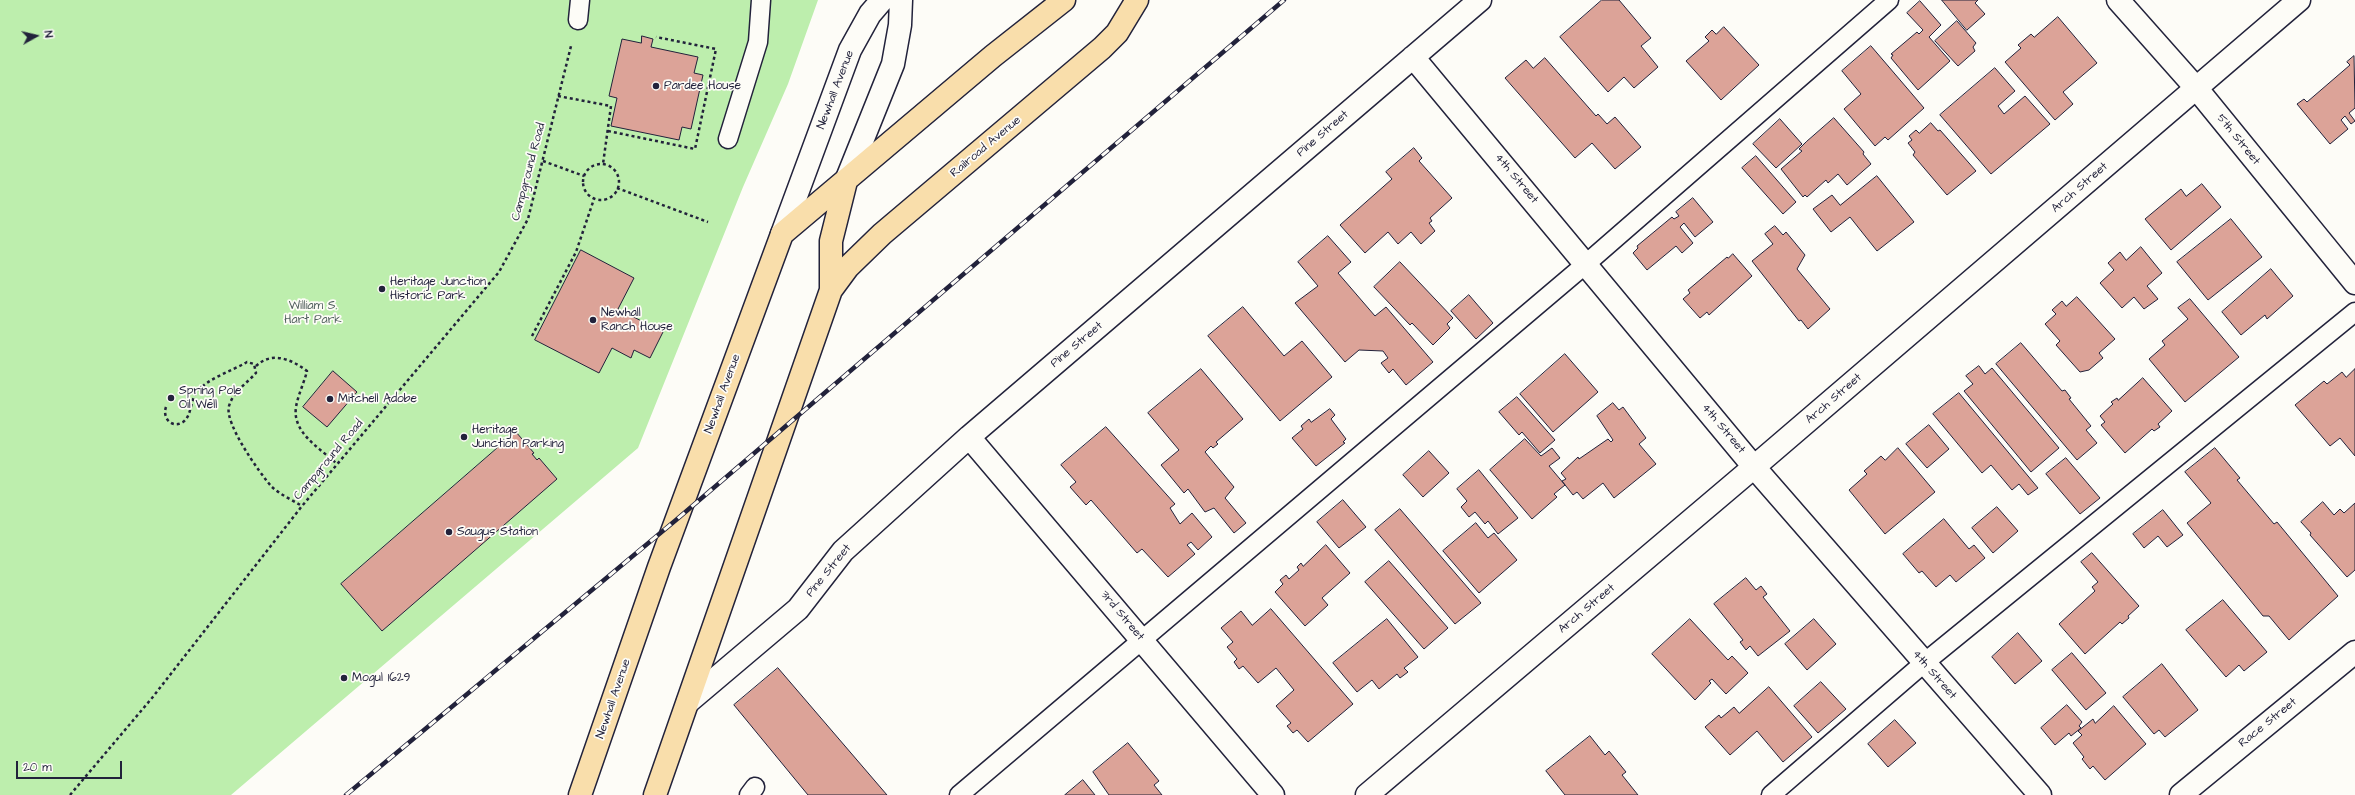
<!DOCTYPE html>
<style>
body{margin:0}
#map{position:relative;width:2355px;height:795px;overflow:hidden;background:#fdfcf7;font-family:"Architects Daughter",sans-serif}
canvas{display:block}
.north{position:absolute;left:16px;top:16px;width:40px;height:40px;-webkit-text-stroke:3px #fdfcf7;paint-order:stroke;rotate:82deg;font-size:11px;font-weight:700;line-height:16px;text-align:center;color:#22223b}
.north::after{content:'';display:block;margin:auto;width:14px;height:18px;background:#22223b;clip-path:polygon(50% 0,100% 100%,50% 72%,0 100%)}
.scale{position:absolute;left:16px;top:761px;width:106px;height:18px;box-sizing:border-box;border:2px solid #22223b;border-top:0;padding-left:5px;font-size:12px;line-height:14px;white-space:nowrap;color:#22223b;-webkit-text-stroke:3px #fdfcf7;paint-order:stroke}
</style>
<div id="map">
<canvas width="2355" height="795"></canvas>
<div class="north">N</div>
<div class="scale">20 m</div>
</div>
<script>
const g = document.querySelector('canvas').getContext('2d');
g.lineJoin = 'round';
function fillPath(path, color) {
  g.fillStyle = color;
  g.fill(path, 'evenodd');
}
function trace(path, color, width, dash) {
  g.strokeStyle = color;
  g.lineWidth = width;
  g.lineCap = dash ? 'butt' : 'round';
  g.setLineDash(dash || []);
  g.stroke(path);
}
function label(font, color, halo, rows, align = 'center') {
  g.font = font + ' "Architects Daughter",sans-serif';
  g.lineWidth = 3.5;
  g.setLineDash([]);
  g.textBaseline = 'middle';
  g.strokeStyle = halo;
  g.fillStyle = color;
  for (const [text, x, y, turn = 0] of rows) {
    g.save();
    g.translate(x, y);
    g.rotate((+turn || 0) * Math.PI / 180);
    g.textAlign = isNaN(turn) ? turn : align;
    if (halo) g.strokeText(text, 0, 0);
    g.fillText(text, 0, 0);
    g.restore();
  }
}
fillPath(new Path2D(`
 M0 0H818L788 84 743 187 638 448 231 795H0Z`), '#bdeead');
const building = new Path2D(`
 M1602 0H1619L1651 38 1641 46 1658 67 1634 88 1624 77 1608 92 1560 37Z
 M1942 0H1978L1975 3 1985 14 1967 30Z
 M1920 1 1941 25 1929 37 1950 61 1918 90 1891 58 1893 55 1891 54 1917 32 1919 34 1923 30 1907 13Z
 M2058 17 2097 63 2063 92 2073 104 2055 120 2005 62 2021 48 2018 45 2031 34 2034 37Z
 M1957 21 1976 43 1973 47 1975 51 1958 66 1935 41Z
 M1724 27 1759 65 1721 100 1686 61 1709 41 1705 37 1712 30 1716 34Z
 M642 36 653 39 651 47 698 57 694 73 703 75 691 129 682 127 679 140 611 126 617 98 609 96 622 39 641 43Z
 M1871 46 1924 108 1888 140 1885 137 1875 146 1844 109 1861 94 1842 71Z
 M2354 56 2355 108 2349 113 2355 121 2351 124 2345 116 2341 120 2348 129 2330 144 2297 104 2304 99 2307 102 2350 65 2347 62Z
 M1545 58 1596 116 1598 114 1607 124 1615 117 1641 147 1615 169 1592 143 1575 158 1505 78 1526 60 1533 68Z
 M1995 68 2015 91 1998 106 2004 114 2025 96 2050 124 1991 174 1940 115Z
 M1834 118 1864 152 1863 154 1871 164 1847 185 1838 174 1828 183 1826 180 1807 197 1805 195 1803 197 1781 169 1802 151 1799 149 1806 142Z
 M1780 119 1802 144 1776 168 1753 144Z
 M1931 123 1938 131 1940 130 1976 171 1947 195 1913 155 1915 152 1908 143 1912 140 1909 136 1916 130 1919 133Z
 M1414 148 1422 158 1419 161 1452 198 1430 218 1432 221 1429 223 1435 231 1421 244 1411 232 1398 244 1388 232 1365 253 1340 225 1392 179 1386 172Z
 M1756 156 1796 202 1783 214 1742 168Z
 M1877 176 1914 222 1877 251 1850 217 1831 232 1813 209 1832 195 1840 205Z
 M2202 184 2221 207 2171 250 2145 219 2181 189 2186 196Z
 M1693 198 1713 222 1695 237 1684 223 1680 227 1693 243 1682 253 1676 246 1647 270 1633 253 1638 248 1637 246 1672 217 1674 219 1679 216 1676 212Z
 M2231 219 2262 257 2208 300 2177 262Z
 M1775 226 1783 235 1786 232 1805 255 1797 269 1830 309 1808 329 1801 320 1799 321 1752 261 1773 244 1765 234Z
 M1328 236 1351 262 1338 273 1375 316 1386 307 1433 362 1406 385 1393 369 1389 373 1381 363 1388 358 1383 351 1359 350 1345 362 1295 303 1318 286 1298 262Z
 M2141 247 2162 273 2147 286 2158 299 2144 309 2134 297 2122 308 2100 283 2114 270 2108 263 2120 252 2126 260Z
 M581 250 634 278 618 309 663 332 650 358 634 350 631 358 612 348 599 373 535 340Z
 M1733 254 1752 276 1709 315 1707 312 1700 318 1683 299 1690 293 1688 290 1727 257 1728 258Z
 M1400 262 1453 318 1447 324 1450 328 1433 345 1412 323 1410 325 1374 287Z
 M2271 269 2293 296 2267 319 2265 315 2241 335 2222 312Z
 M1469 295 1493 323 1476 339 1451 311Z
 M2077 297 2115 339 2099 353 2103 358 2089 370 2080 372 2056 345 2060 341 2045 324 2056 314 2052 310 2062 301 2066 306Z
 M2190 299 2239 357 2185 402 2149 359 2165 345 2162 341 2188 319 2178 308Z
 M1243 307 1284 356 1302 341 1332 377 1280 421 1208 336Z
 M2021 343 2062 391 2065 390 2071 398 2069 399 2091 426 2086 430 2097 443 2077 460 1996 364Z
 M1565 354 1598 392 1553 432 1520 394Z
 M1979 366 1985 374 1992 368 2059 448 2031 472 1964 391 1973 384 1966 376Z
 M1201 369 1243 419 1216 442 1218 444 1213 448 1211 446 1205 452 1234 487 1225 498 1246 523 1234 533 1214 508 1205 512 1188 489 1184 493 1161 465 1179 450 1148 413Z
 M2355 369V456L2340 438 2330 446 2295 405 2324 381 2327 384 2342 372 2346 377Z
 M333 371 357 392 327 427 303 407Z
 M2143 378 2172 411 2158 424 2160 427 2154 431 2152 429 2125 453 2101 425 2105 422 2100 416 2113 404 2111 402 2117 398 2118 400Z
 M1959 393 2038 488 2028 495 2019 484 2012 490 1991 465 1982 473 1933 414Z
 M1517 397 1555 440 1540 453 1522 432 1519 435 1499 412Z
 M1613 403 1619 410 1623 407 1646 438 1639 444 1656 464 1614 498 1603 483 1583 499 1577 492 1573 495 1562 481 1566 479 1561 473 1578 457 1579 459 1608 439 1611 442 1613 440 1597 416Z
 M1330 409 1335 415 1331 419 1346 439 1343 442 1345 443 1316 466 1292 438 1303 429 1301 426 1309 419 1311 422Z
 M1929 425 1949 449 1927 468 1906 444Z
 M1106 427 1175 504 1170 508 1180 524 1192 513 1212 537 1198 550 1191 542 1187 545 1195 554 1168 577 1142 549 1137 553 1091 500 1086 505 1070 487 1076 482 1061 465Z
 M516 432 534 453 532 454 537 460 539 458 557 479 382 631 341 584Z
 M1525 439 1541 456 1552 448 1560 458 1549 466 1565 485 1554 494 1557 497 1532 519 1490 470Z
 M1898 448 1935 492 1885 534 1849 490 1867 474 1864 471 1881 456 1885 460Z
 M2215 448 2240 478 2237 480 2274 524 2277 522 2338 596 2289 640 2269 616H2263L2187 523 2211 503 2185 472Z
 M1429 451 1449 473 1423 497 1403 475Z
 M2066 458 2100 498 2080 514 2046 474Z
 M1479 470 1518 518 1498 534 1488 521 1485 524 1475 512 1469 517 1461 507 1467 501 1457 489Z
 M1343 500 1366 527 1339 548 1317 522Z
 M2323 502 2334 515 2340 509 2344 513 2355 503V570L2347 577 2310 535 2311 533 2301 522Z
 M1997 507 2018 531 1993 553 1972 528Z
 M1400 509 1481 603 1455 624 1375 530Z
 M2163 510 2183 535 2167 547 2158 536 2144 548 2133 534Z
 M1944 519 1969 549 1974 545 1985 558 1956 582 1950 575 1936 587 1922 571 1919 573 1903 554Z
 M1476 523 1488 538 1494 533 1517 560 1479 593 1443 551Z
 M1326 545 1350 573 1322 598 1328 605 1305 626 1275 592 1283 584 1280 580 1286 575 1289 579 1299 570 1297 567 1301 563 1303 566Z
 M2092 553 2139 606 2128 616 2129 618 2122 624 2120 622 2085 654 2059 624 2095 591 2092 587 2098 582 2081 562Z
 M1389 561 1448 628 1424 649 1365 582Z
 M1746 578 1756 590 1761 586 1767 594 1763 597 1790 631 1758 656 1750 646 1746 650 1740 642 1743 640 1714 604Z
 M2223 600 2267 652 2244 671 2239 665 2226 677 2186 630Z
 M1271 609 1353 704 1308 742 1297 730 1293 733 1287 726 1291 723 1276 706 1294 690 1276 668 1258 683 1243 666 1239 669 1234 662 1237 659 1227 647 1233 642 1221 628 1241 611 1252 625Z
 M1387 619 1418 657 1404 668 1408 672 1400 678 1397 674 1379 689 1372 680 1357 692 1333 663Z
 M1690 619 1728 660 1732 656 1748 673 1726 694 1712 679 1709 681 1711 683 1695 700 1652 654Z
 M1814 619 1836 644 1807 670 1785 644Z
 M2018 633 2042 661 2015 684 1992 657Z
 M2072 653 2106 693 2086 710 2052 670Z
 M2162 664 2198 710 2165 737 2159 730 2154 734 2123 697Z
 M778 668 887 795H808L734 705Z
 M1821 682 1846 709 1818 733 1794 706Z
 M1769 687 1812 737 1783 762 1757 731 1730 755 1705 727 1719 715 1721 718 1734 707 1739 713Z
 M2067 705 2082 722 2079 726 2081 728 2071 736 2069 733 2055 745 2041 728Z
 M2114 706 2146 744 2105 780 2093 766 2090 769 2082 759 2084 757 2073 743 2082 735 2078 731 2093 719 2095 723Z
 M1895 720 1916 743 1888 767 1868 744Z
 M1590 736 1605 755 1609 751 1626 772 1622 775 1638 795H1565L1546 771Z
 M1128 743 1159 781 1154 785 1162 795H1109L1093 772Z
 M1083 780 1095 795H1065Z`);
fillPath(building, '#dca398');
trace(building, '#22223b', 1);
const service = new Path2D(`
 M578 20 580 0
 M728 139 758 42 761 0
 M749 795 755 787
 M959 795 1587 263 1889 0
 M1771 795 1924 663 2355 312`);
const minor = new Path2D(`
 M2118 0 2197 89 2355 283
 M1413 57 1754 467 2040 795
 M969 437 1273 795
 M688 702 798 609 843 551 969 437 1480 0
 M1367 795 1754 467 2299 0
 M2181 795 2355 652`);
const tertiary = new Path2D(`
 M846 181 893 64 900 25 901 0
 M782 234 850 50 870 14 882 0`);
const primary = new Path2D(`
 M831 290 848 267 882 234 1102 48 1117 33 1137 0
 M580 795 659 567 782 234 993 56 1064 0
 M655 795 831 290V241L846 181`);
trace(service, '#22223b', 21);
trace(minor, '#22223b', 25);
trace(tertiary, '#22223b', 25);
trace(primary, '#22223b', 25);
trace(new Path2D(`
 M558 96 611 106 603 164
 M608 131 695 149 716 49 656 37
 M543 161 584 176
 M583 182a18 18 0 1 1 36 0a18 18 0 1 1-36 0Z
 M617 188 708 222
 M532 336 576 252 594 199
 M256 366C272 351 291 359 307 371 304 383 298 395 296 407 292 433 320 448 337 464
 M166 407C162 418 172 429 183 422 192 416 190 400 197 392 208 378 232 371 247 362L254 364 256 373C247 383 233 392 229 406 224 423 259 472 271 486 279 494 292 500 302 506
 M70 795 152 698 302 506 499 272 528 219 571 46`), '#22223b', 2.5, [3, 3]);
trace(service, '#fdfcf7', 18);
trace(minor, '#fdfcf7', 22);
trace(tertiary, '#fdfcf7', 22);
trace(primary, '#f9deab', 22);
const rail = new Path2D(`
 M346 795 676 520 1284 0`);
trace(rail, '#22223b', 4.5);
trace(rail, '#fdfcf7', 3, [9]);
for (const [x, y, r, color] of [
 [656,86,4,"#22223b"],
 [382,289,4,"#22223b"],
 [593,320,4,"#22223b"],
 [171,398,4,"#22223b"],
 [330,399,4,"#22223b"],
 [464,437,4,"#22223b"],
 [449,532,4,"#22223b"],
 [344,678,4,"#22223b"]
]) {
  const dot = new Path2D();
  dot.arc(x, y, r, 0, 2 * Math.PI);
  g.fillStyle = color;
  g.fill(dot);
  trace(dot, '#fdfcf7', 1.5);
}
label('12px', '#22223b', '#fdfcf7', [
 ["Pardee House",664,86],
 ["Heritage Junction",390,282],
 ["Historic Park",390,296],
 ["Newhall",601,313],
 ["Ranch House",601,327],
 ["Spring Pole",179,391],
 ["Oil Well",179,405],
 ["Mitchell Adobe",338,399],
 ["Heritage",472,430],
 ["Junction Parking",472,444],
 ["Saugus Station",457,532],
 ["Mogul 1629",352,678]
], 'left');
label('12px', '#22223b', '#fdfcf7', [
 ["Newhall Avenue",836,90,-69],
 ["Pine Street",1323,134,-41],
 ["5th Street",2238,140,51],
 ["Railroad Avenue",986,147,-40],
 ["Campground Road",529,172,-75],
 ["4th Street",1516,179,50],
 ["Arch Street",2080,188,-41],
 ["Pine Street",1077,345,-40],
 ["Newhall Avenue",723,394,-70],
 ["Arch Street",1834,399,-41],
 ["4th Street",1723,429,50],
 ["Campground Road",329,460,-50],
 ["Pine Street",829,571,-51],
 ["Arch Street",1587,609,-40],
 ["3rd Street",1122,616,50],
 ["4th Street",1934,675,49],
 ["Newhall Avenue",614,699,-71],
 ["Race Street",2268,723,-39]
]);
label('12px', '#505f5d', '#fdfcf7', [
 ["William S.",313,306],
 ["Hart Park",313,320]
]);
</script>
